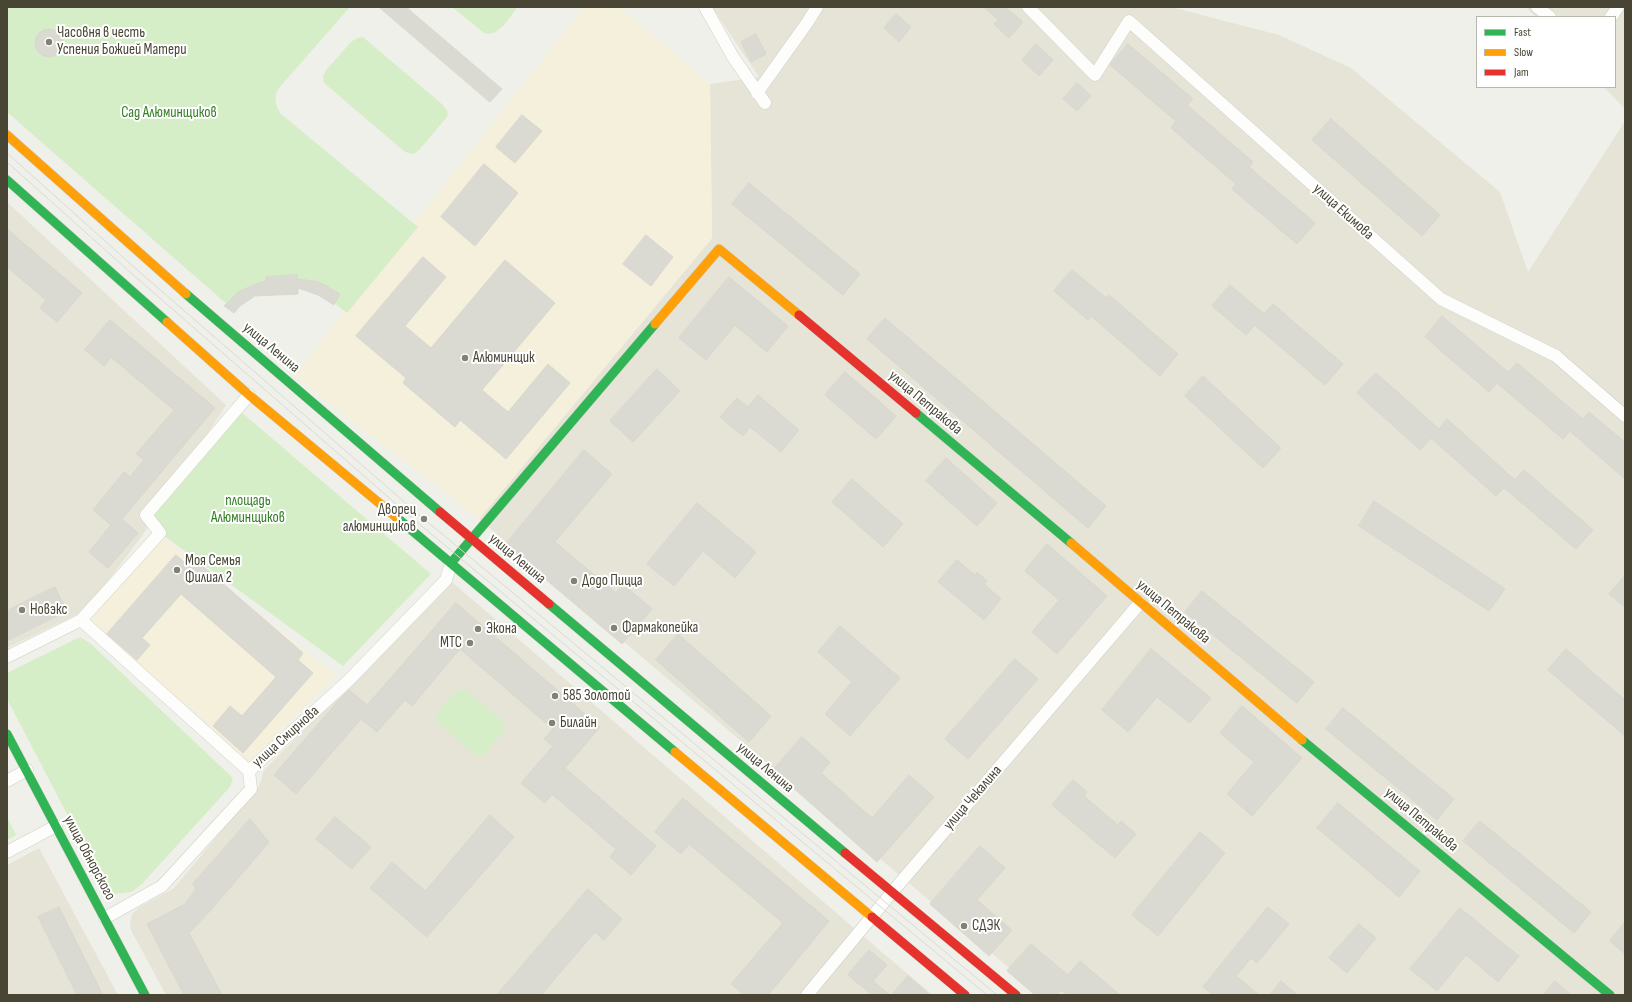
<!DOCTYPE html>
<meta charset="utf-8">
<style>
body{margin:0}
#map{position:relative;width:1632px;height:1002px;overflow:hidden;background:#f0f0ea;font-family:"Sofia Sans Condensed",sans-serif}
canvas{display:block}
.frame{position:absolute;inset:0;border:8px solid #484535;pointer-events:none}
.legend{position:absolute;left:1476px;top:16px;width:140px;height:72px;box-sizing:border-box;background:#fff;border:1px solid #b6b5ae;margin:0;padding:5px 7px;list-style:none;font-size:12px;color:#484535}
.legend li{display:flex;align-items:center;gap:8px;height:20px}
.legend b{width:20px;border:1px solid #b6b5ae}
</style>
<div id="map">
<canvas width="1632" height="1002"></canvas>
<div class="frame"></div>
<ul class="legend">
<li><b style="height:5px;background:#30b455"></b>Fast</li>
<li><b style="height:5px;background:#ff9f0a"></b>Slow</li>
<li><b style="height:5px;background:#e5322d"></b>Jam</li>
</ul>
</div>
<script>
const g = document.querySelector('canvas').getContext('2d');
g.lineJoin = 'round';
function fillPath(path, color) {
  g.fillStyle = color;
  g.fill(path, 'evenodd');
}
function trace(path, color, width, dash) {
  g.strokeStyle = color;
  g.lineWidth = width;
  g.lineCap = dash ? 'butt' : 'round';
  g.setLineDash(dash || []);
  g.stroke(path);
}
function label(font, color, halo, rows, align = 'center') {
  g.font = font + ' "Sofia Sans Condensed",sans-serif';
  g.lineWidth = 4;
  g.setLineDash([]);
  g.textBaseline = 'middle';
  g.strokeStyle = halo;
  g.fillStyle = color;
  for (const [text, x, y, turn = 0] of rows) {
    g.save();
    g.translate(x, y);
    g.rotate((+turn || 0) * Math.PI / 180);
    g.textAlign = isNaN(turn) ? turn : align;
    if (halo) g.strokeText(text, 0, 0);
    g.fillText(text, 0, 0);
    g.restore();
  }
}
fillPath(new Path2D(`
 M712 7H1171L1279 35 1351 68 1500 192 1528 272 1625 121V995H1041L479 519 712 238 710 84 759 77Z
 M1526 7H1625V109L1604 87H1615V17H1536Z
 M7 202 226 405 142 536 86 610 7 648Z
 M452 582 884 954 933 995H166L131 930 130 923 132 914 138 908 174 888 259 786 264 770Z
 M39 848 118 995H7V865Z`), '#e5e4d7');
fillPath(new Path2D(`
 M584 7H619L710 84 712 238 479 519 294 376Z
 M162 537 336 675 249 765 85 624Z`), '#f4f0dc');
fillPath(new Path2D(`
 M7 7H350L279 88C273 98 275 104 281 114L418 227 347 313 318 290 267 286 229 306 7 112Z
 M452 7H518C509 17 499 38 484 33Z
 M363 37 443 105 448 112 447 117 419 150 414 154 405 152 324 83 323 77 326 70 351 42 357 38Z
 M240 411 431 574 343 666 160 533 146 515Z
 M80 637 90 643 233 778 230 787 142 884 132 892 115 894 105 887 7 699V674L9 672Z
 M465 689 503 721 504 730 484 755H476L436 721 437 713 455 692Z
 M7 817 16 835 7 840Z`), '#d6eec8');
const building = new Path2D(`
 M379 7H406L502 89 490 102Z
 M984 7H1005L1023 22 1009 38 994 24 998 20Z
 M896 14 911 27 899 42 884 28Z
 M35 43a14 14 0 1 1 28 0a14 14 0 1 1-28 0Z
 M756 34 766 54 751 62 741 42Z
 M1036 44 1053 60 1039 76 1022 60Z
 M1128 44 1193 99 1187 105 1253 162 1249 167 1315 223 1297 244 1232 189 1236 184 1171 128 1176 121 1110 65Z
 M1077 83 1091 96 1077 111 1063 99Z
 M522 115 542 131 515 163 496 147Z
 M1331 119 1440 215 1422 236 1312 140Z
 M484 164 518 193 475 246 441 217Z
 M749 183 860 274 843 295 732 204Z
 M7 229 82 293 57 322 40 308 46 300 7 267Z
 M646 235 673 257 651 286 623 264Z
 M423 257 446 277 405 326 431 348 505 260 555 303 482 390 508 412 548 364 570 383 506 459 460 420 455 427 403 383 406 378 356 336Z
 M1072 270 1106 298 1109 295 1178 354 1160 376 1091 316 1088 320 1054 291Z
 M297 275V279L314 281 323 284 340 294 334 305 318 295 298 288V294L255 296 240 306 234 313 224 306 238 292 256 284 266 281V277Z
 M729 277 788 326 767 352 735 325 706 360 679 338Z
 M1230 285 1264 314 1273 304 1343 364 1325 385 1255 325 1246 335 1212 306Z
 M1442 316 1508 372 1517 363 1583 419 1589 412 1625 442V479L1570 431 1563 439 1497 383 1489 392 1425 337Z
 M885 318 1106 506 1088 528 867 339Z
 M110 320 215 408 122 519 138 533 108 568 89 552 111 525 93 510 124 472 130 477 144 460 136 454 174 410 111 357 104 366 85 350Z
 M657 369 680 391 633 442 610 421Z
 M845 372 896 416 876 439 825 395Z
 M1376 373 1439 429 1447 419 1515 480 1524 470 1593 530 1576 549 1504 488 1496 496 1431 438 1420 450 1357 393Z
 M1203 376 1281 448 1263 468 1185 396Z
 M758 395 799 430 781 452 750 427 743 436 720 417 737 398 748 407Z
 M584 450 612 474 555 542 616 593 623 584 652 609 622 644 505 545Z
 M946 458 997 503 977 526 926 481Z
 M852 479 903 524 883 547 832 502Z
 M1374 501 1505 589 1489 611 1359 526Z
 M697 503 756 552 735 578 703 551 674 586 647 564Z
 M1047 544 1107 596 1057 654 1032 632 1059 600 1025 571Z
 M176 555 191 568 197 561 303 653 298 660 313 673 243 753 213 726 230 706 242 716 276 677 181 594 142 638 150 645 137 660 107 634Z
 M957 560 975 575 977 572 987 581 984 584 1001 599 984 620 938 582Z
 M1625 576V607L1609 594Z
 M55 587 67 611 7 641V611Z
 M1202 591 1314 682 1297 703 1185 612Z
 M456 603 600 727 565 768 656 846 631 875 610 857 616 849 552 794 545 803 521 783 553 746 544 739 553 729 460 649 412 706 405 700 377 732 361 719 296 794 274 775 338 701 349 690 367 705Z
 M840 626 900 678 850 736 825 714 852 682 818 652Z
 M678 634 771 716 749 742 656 660Z
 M1151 649 1211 698 1190 723 1157 697 1128 732 1102 710Z
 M1566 649 1625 700V736L1548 670Z
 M1015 659 1038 679 968 759 945 739Z
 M1242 706 1302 758 1252 816 1227 794 1254 762 1220 733Z
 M1343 708 1454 799 1437 820 1326 729Z
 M802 737 830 762 821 773 872 818 909 775 934 797 877 862 773 770Z
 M1073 780 1087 792 1084 796 1118 825 1121 821 1136 834 1115 858 1052 805Z
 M683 798 829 921 768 995H744L731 984 783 923 689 844 681 854 655 832Z
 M1338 803 1420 871 1399 897 1317 828Z
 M490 815 514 837 427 937 370 888 392 862 425 891Z
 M335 817 371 847 352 869 316 839Z
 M250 819 269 842 210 911 189 933 222 995H184L147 924 185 904 196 889 193 884Z
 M1480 821 1591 912 1574 933 1463 841Z
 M1200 832 1225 853 1158 936 1132 915Z
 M980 846 1005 868 977 900 1012 930 989 956 930 904Z
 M588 889 622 919 604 940 595 932 541 995H497Z
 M59 907 103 995H77L38 917Z
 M1268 907 1289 924 1257 963 1251 958 1236 976 1259 995H1213L1203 987Z
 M1460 908 1519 956 1498 982 1466 955 1437 991 1410 969Z
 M1625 922V954L1610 941Z
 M1359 924 1376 938 1347 973 1329 958Z
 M1031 944 1068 975 1080 961 1120 995H1067L1061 990 1057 995H1035L1007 971Z
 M869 950 887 965 873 981 890 995H872L848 975Z
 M908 976 930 995H892Z
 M1281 981 1297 995H1270Z
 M1555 981 1571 995H1543Z`);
fillPath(building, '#dad9d2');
trace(building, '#d9d8cf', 1);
const street = new Path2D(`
 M705 7 733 57 765 103
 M1028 7 1095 75 1129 21 1441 299 1556 356 1625 416
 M1537 7 1550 17
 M1611 17 1618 7
 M757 93 807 23 817 7
 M81 620 160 533 146 515 249 395
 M7 657 81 620 249 771
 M7 781 27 770
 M7 852 56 826
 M105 918 162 886 251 789 249 771 348 681 446 580 451 563
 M807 995 899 884 1140 603`);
const fast = new Path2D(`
 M7 180 167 322
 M186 294 440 512
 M916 413 1071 543
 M396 517 675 752
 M451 563 655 324
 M549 604 845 853
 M7 734 145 995
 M1302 740 1610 995`);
const slow = new Path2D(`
 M7 135 186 294
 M167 322 249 395 396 517
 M655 324 719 249 799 315
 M1071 543 1302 740
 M675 752 872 917`);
const jam = new Path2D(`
 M799 315 916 413
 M440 512 549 604
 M845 853 1016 995
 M872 917 965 995`);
trace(street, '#cfcec7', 13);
trace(fast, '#d0d0c0', 10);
trace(slow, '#d0d0c0', 10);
trace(jam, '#d0d0c0', 10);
trace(street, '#fdfdfc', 12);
trace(fast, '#30b455', 9);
trace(slow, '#ff9f0a', 9);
trace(jam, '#e5322d', 9);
trace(new Path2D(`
 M7 153 135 268 424 519 997 995
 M7 162 131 273 418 523 987 995`), '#d9d9d8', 1);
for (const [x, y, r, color] of [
 [49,42,4,"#838174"],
 [465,358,4,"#838174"],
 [424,519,4,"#838174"],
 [177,570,4,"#838174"],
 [574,581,4,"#838174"],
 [22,610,4,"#838174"],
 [614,628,4,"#838174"],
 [478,629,4,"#838174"],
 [470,643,4,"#838174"],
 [555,696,4,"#838174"],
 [552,723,4,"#838174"],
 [964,926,4,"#838174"]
]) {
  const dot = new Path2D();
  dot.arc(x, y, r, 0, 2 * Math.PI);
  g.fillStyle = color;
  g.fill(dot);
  trace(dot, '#fff', 1.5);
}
label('15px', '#484535', '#fff', [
 ["Часовня в честь",57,33],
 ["Успения Божией Матери",57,50],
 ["Алюминщик",473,358],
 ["Дворец",416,510,"right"],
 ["алюминщиков",416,527,"right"],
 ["Моя Семья",185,561],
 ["Филиал 2",185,578],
 ["Додо Пицца",582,581],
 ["Новэкс",30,610],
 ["Фармакопейка",622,628],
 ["Экона",486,629],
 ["МТС",462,643,"right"],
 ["585 Золотой",563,696],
 ["Билайн",560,723],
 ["СДЭК",972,926]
], 'left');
label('15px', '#327f23', '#fff', [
 ["Сад Алюминщиков",169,113],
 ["площадь",248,501],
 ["Алюминщиков",248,518]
]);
label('15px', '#484535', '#fff', [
 ["улица Екимова",1343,212,42],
 ["улица Ленина",271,348,40],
 ["улица Петракова",925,403,40],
 ["улица Ленина",517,559,40],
 ["улица Петракова",1173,612,40],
 ["улица Смирнова",286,737,-42],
 ["улица Ленина",765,768,40],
 ["улица Чекалина",973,798,-49],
 ["улица Петракова",1421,820,40],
 ["улица Обнорского",89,858,62]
]);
</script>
